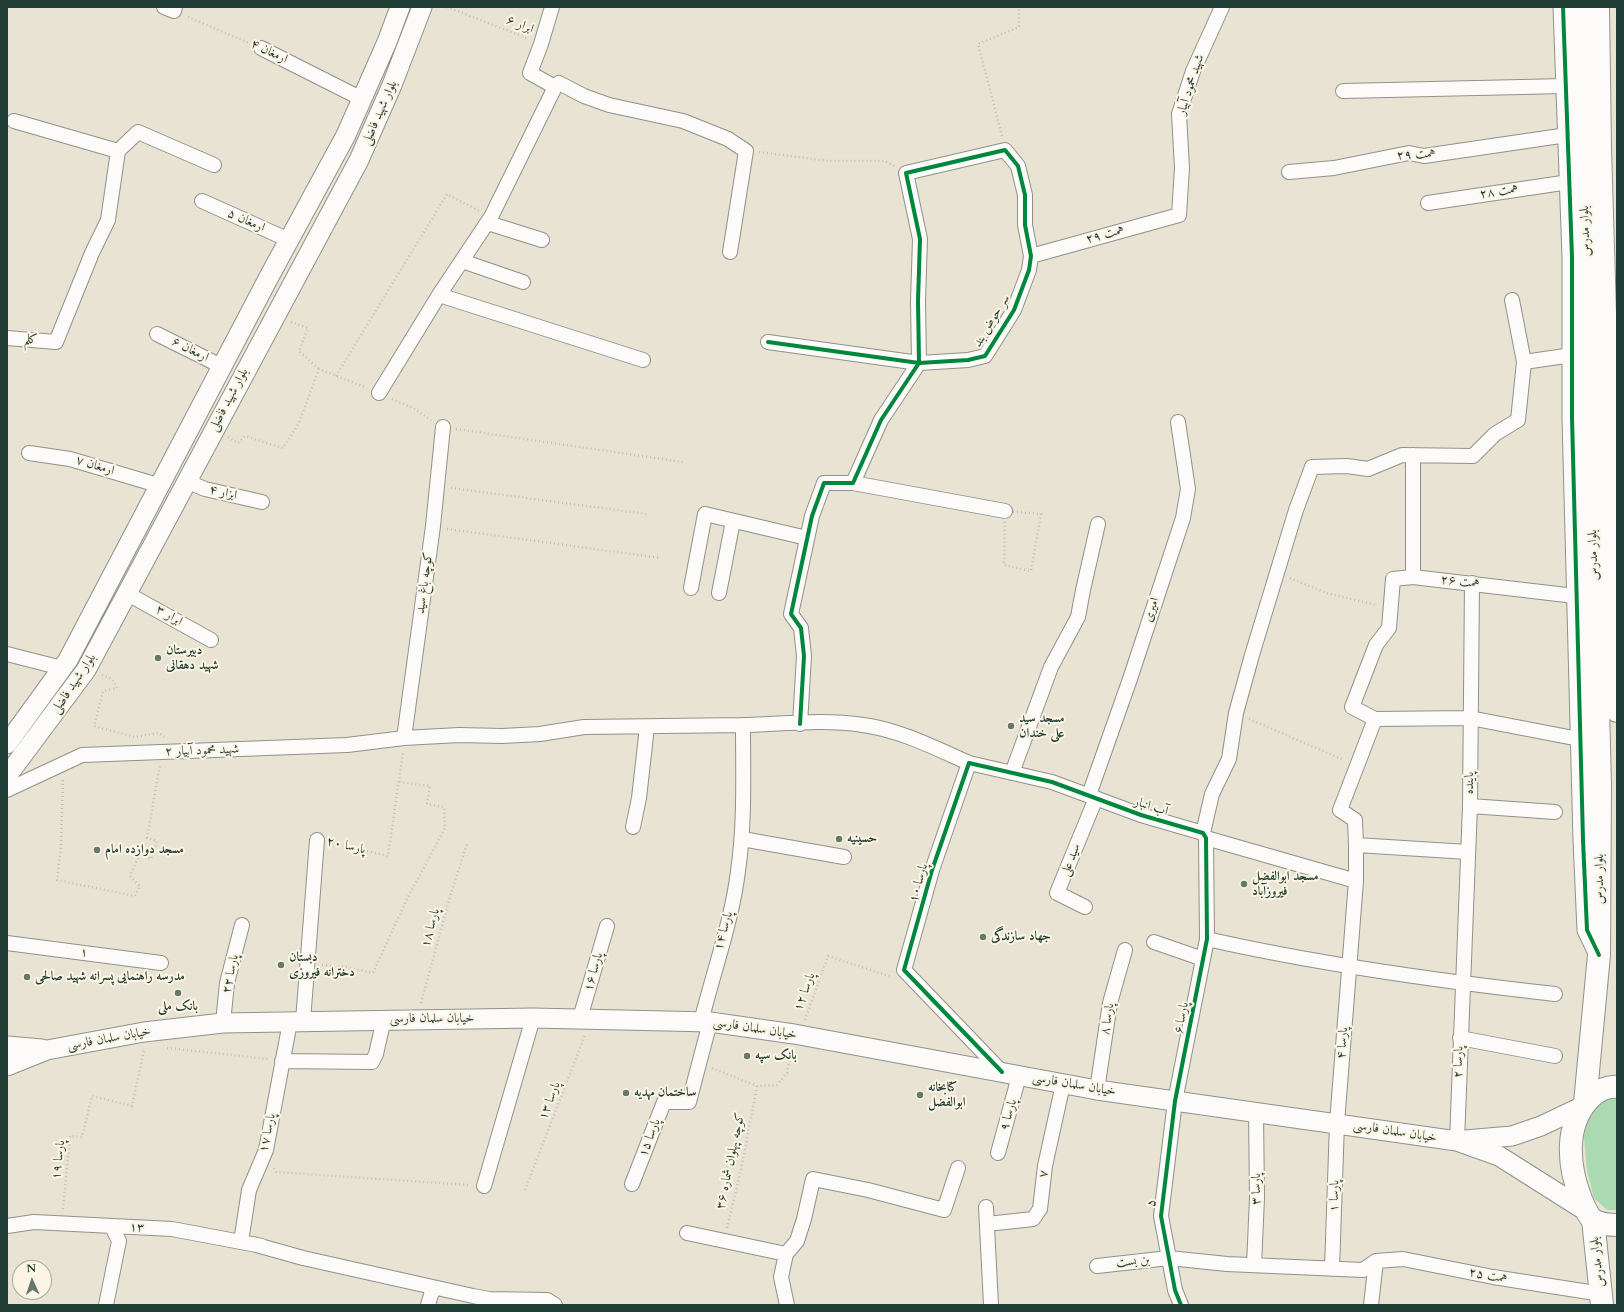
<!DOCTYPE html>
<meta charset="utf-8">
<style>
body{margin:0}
#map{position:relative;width:1624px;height:1312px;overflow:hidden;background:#e9e3d4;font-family:Cardo,serif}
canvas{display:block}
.frame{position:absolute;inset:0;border:8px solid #1f3d34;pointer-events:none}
.north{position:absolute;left:12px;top:1260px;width:40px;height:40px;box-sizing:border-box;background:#fcf5e5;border:1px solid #a4ab9e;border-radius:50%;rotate:357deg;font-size:11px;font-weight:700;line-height:16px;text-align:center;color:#1f3d34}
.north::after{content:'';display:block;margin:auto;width:14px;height:18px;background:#66776c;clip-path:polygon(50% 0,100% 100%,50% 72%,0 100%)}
</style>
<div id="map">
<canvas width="1624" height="1312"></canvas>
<div class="frame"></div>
<div class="north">N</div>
</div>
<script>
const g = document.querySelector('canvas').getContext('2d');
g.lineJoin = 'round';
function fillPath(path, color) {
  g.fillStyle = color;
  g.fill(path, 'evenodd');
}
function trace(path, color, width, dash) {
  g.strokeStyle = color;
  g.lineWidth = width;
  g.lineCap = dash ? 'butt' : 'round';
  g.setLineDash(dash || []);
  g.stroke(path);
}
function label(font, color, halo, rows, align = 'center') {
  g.font = font + ' Cardo,Amiri,serif';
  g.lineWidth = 4;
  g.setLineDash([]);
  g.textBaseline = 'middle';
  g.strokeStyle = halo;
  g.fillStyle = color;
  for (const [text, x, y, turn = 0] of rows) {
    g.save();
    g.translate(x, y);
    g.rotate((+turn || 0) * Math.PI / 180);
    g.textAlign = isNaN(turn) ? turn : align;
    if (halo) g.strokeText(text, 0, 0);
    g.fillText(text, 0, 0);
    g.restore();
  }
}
fillPath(new Path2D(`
 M1617 1095V1210H1607L1594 1198 1587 1171 1584 1137 1589 1109Z`), '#abdab2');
const street = new Path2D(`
 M164 7 174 11 175 7
 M261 48 362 99
 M555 87 559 83 584 96 609 105 683 121 728 139 746 151 730 252
 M1343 91 1566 86
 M14 121 118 151
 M1289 172 1334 168 1409 153 1424 156 1567 135
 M202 201 289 240
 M1428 203 1569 182
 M488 223 542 240
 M1031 256 1179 215 1182 168 1179 114 1193 71 1222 7
 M462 261 523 282
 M439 295 643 360
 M157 334 223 367
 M7 338 56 342 92 253 108 220 118 151 138 132 214 165
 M768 342 919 363 918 301 920 239 906 173 1005 150 1018 166 1025 195V225L1031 256 1029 270 1014 310 985 356 968 360 919 363 881 420 853 483H824L812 516 791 614 801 628 804 656 800 724
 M1524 362 1572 355
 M379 393 439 295 491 217 555 87 530 73 541 44 552 7
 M29 453 70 459 161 486
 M186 481 205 489 262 502
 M853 483 1005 511
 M1413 577V455
 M691 588 705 514 807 538
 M126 593 211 640
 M719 593 733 521
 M7 654 62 668
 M1375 719 1352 707 1376 645 1389 628 1393 579 1413 577 1575 596
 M404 738 433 526 443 427
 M1012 773 1051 667 1078 617 1083 590 1098 524
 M7 790 82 755 347 745 404 738 459 735 502 736 540 734 584 727 743 725
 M1089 795 1130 679 1183 518 1188 489 1178 422
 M1470 806 1555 812
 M633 827 639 798 647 727
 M1203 833 1212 794 1229 759 1236 713 1252 655 1296 510 1312 467 1347 466 1368 469 1402 455 1473 456 1495 434 1518 420 1524 362 1512 300
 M1206 838 1356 881 1337 1123 1332 1269
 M742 839 844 857
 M1356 845 1355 820 1340 810 1375 719 1470 718 1579 739
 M1356 881V845L1468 852
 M1085 907 1057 893 1096 798
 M1207 939C1322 965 1438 981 1555 994
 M1154 942 1203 959
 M7 943 161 963
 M580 1018 607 926
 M303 1021 317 840
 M701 1022C713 973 732 921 738 871 745 823 743 774 743 725 782 724 824 719 863 725 900 730 935 748 969 763
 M223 1023 227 983 242 925
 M1460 1038 1555 1056
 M282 1061 372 1062 376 1054 384 1019
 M1002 1072 904 970 932 870 969 763 1052 782 1141 815 1203 833 1206 838 1207 939 1175 1101 1161 1216 1175 1290 1181 1305
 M1097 1090 1110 1003 1125 950
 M1457 1141 1470 806 1472 583
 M998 1153 1019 1076
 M632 1184 664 1102H689L710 1022
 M484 1186 533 1018
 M986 1207 991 1305
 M987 1224 1033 1219 1040 1209 1045 1166 1063 1084
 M7 1226 34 1222 172 1229 262 1246
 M687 1233 786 1254
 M241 1242 249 1190 266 1150 290 1022
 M253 1244 303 1258 473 1296 489 1299 547 1300 555 1305
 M1376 1261 1403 1259 1493 1277 1602 1294
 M1254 1265 1257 1198 1256 1112
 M1097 1266 1169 1258 1227 1264 1363 1270 1376 1261
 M106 1305 119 1241 112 1227
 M428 1305 433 1288
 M787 1305 781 1277 786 1254 797 1241 804 1219 813 1179 868 1190 944 1210 958 1168
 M1371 1305 1376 1261`);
const secondary = new Path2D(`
 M1563 7 1572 257V418L1583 840 1587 930 1599 955
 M7 744 68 660 270 275 346 135 387 42 400 7
 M7 776 86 670 359 160 392 85 422 7
 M7 1046 42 1049
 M7 1066 47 1050 144 1032 223 1023 533 1018 710 1022 794 1034 1097 1090 1457 1141 1499 1156 1586 1211
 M1465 1140 1512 1136 1541 1126 1581 1107`);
const primary = new Path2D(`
 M1580 7 1600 785 1599 955 1585 1103
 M1598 7 1600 148 1617 711
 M1617 1087C1607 1086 1597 1091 1590 1098 1564 1125 1568 1166 1581 1199 1584 1206 1587 1215 1593 1220 1600 1224 1610 1225 1617 1225
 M1593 1220 1602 1305`);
trace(street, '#8f9289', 16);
trace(secondary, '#8f9289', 21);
trace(primary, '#8f9289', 24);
trace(new Path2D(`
 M447 7 529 39
 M188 17 249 43
 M1002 136 978 44 1019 27V7
 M759 152 829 161H885L894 166
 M291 322 308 328 299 351 319 369
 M336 376 447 194 479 211
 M392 399 415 409 431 420
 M456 429 683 462
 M228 437 238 443 245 436 283 448 299 423 319 369 367 388
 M451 488 647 514
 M1005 511 1041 514 1031 571 1004 565Z
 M447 529 661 558
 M1290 578 1326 593 1376 605
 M102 675 112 679 117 688 103 691 94 726 134 737 159 733 164 737
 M1249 719 1344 760
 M63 780 61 847 57 880 135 896 140 886 130 876 140 853 151 859 157 841 147 838 160 765
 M332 843 388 856 403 752
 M322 965 345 967 373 973 406 901 445 828 444 807 427 804 430 786 399 782
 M421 1003 451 893 467 844
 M805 1020 828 956 892 977
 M167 1048 268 1059
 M712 1068 757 1086 777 1085 787 1073 791 1050
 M274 1168 276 1172 469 1185
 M525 1190 585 1035
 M63 1209 70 1136 82 1137 92 1096 132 1106 144 1050
 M727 1228 741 1170 757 1086`), '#bdbebb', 2.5, [1, 3]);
trace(street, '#fcfbf9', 14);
trace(secondary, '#fcfbf9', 19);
trace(primary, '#fcfbf9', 22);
trace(new Path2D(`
 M1563 7 1572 257V418L1583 840 1587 930 1599 955
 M768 342 919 363 918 301 920 239 906 173 1005 150 1018 166 1025 195V225L1031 256 1029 270 1014 310 985 356 968 360 919 363 881 420 853 483H824L812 516 791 614 801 628 804 656 800 724
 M1002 1072 904 970 932 870 969 763 1052 782 1141 815 1203 833 1206 838 1207 939 1175 1101 1161 1216 1175 1290 1181 1305`), '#00873e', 4);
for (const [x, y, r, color] of [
 [158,658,4,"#66776c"],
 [1011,726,4,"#66776c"],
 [839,839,4,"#66776c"],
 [97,850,4,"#66776c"],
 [1244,884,4,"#66776c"],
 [983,937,4,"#66776c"],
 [281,965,4,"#66776c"],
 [27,977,4,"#66776c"],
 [178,993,4,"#66776c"],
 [747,1056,4,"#66776c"],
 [626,1093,4,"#66776c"],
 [920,1095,4,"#66776c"]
]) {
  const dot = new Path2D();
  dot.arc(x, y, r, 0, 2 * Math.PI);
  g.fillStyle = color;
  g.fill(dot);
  trace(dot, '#fcf5e5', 1.5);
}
label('13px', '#1f3d34', '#fcf5e5', [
 ["ابرار ۶",520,25,22],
 ["ارمغان ۴",269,52,26],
 ["شهید محمود آبیار",1191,85,-72],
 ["بلوار شهید فاضلی",380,113,-66],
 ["همت ۲۹",1416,155,-4],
 ["همت ۲۸",1499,192,-9],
 ["ارمغان ۵",246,221,24],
 ["بلوار مدرس",1586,231,-92],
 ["همت ۲۹",1105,235,-15],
 ["سر حوض بند",992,321,-59],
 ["کلم",31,340,4],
 ["ارمغان ۶",190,350,27],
 ["بلوار شهید فاضلی",229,400,-62],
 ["ارمغان ۷",95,466,17],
 ["ابزار ۴",223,493,13],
 ["بلوار مدرس",1594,555,-92],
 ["همت ۲۶",1460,582,6],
 ["کوچه باغ سید",425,583,-82],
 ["امیری",1152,610,-72],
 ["ابرار ۳",169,616,30],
 ["بلوار شهید فاضلی",74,684,-56],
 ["شهید محمود آبیار ۲",202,751,-2],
 ["پاینده",1470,783,-90],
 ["آب انبار",1151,807,18],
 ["پارسا ۲۰",346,846,13],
 ["سید علی",1071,860,-68],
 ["بلوار مدرس",1600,879,-90],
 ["پارسا ۱۰",919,883,-74],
 ["پارسا ۱۸",431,928,-75],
 ["پارسا ۱۴",724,931,-74],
 ["۱",84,953,7],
 ["پارسا ۱۶",594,972,-74],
 ["پارسا ۲۲",231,974,-78],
 ["پارسا ۱۲",805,992,-70],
 ["پارسا ۶",1182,1018,-79],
 ["خیابان سلمان فارسی",432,1019],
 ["پارسا ۸",1108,1019,-81],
 ["خیابان سلمان فارسی",755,1029,9],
 ["خیابان سلمان فارسی",109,1039,-10],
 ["پارسا ۴",1343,1043,-86],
 ["پارسا ۲",1459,1062,-88],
 ["خیابان سلمان فارسی",1074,1085,10],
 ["پارسا ۱۳",550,1101,-69],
 ["پارسا ۹",1009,1115,-74],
 ["خیابان سلمان فارسی",1395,1132,9],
 ["پارسا ۱۷",268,1133,-78],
 ["پارسا ۱۵",650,1138,-69],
 ["پارسا ۱۹",59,1160,-83],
 ["کوچه پهلوان شماره ۳۶",731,1161,-78],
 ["۷",1044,1174,-82],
 ["پارسا ۳",1257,1189,-90],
 ["پارسا ۱",1335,1196,-88],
 ["۵",1152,1203,-83],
 ["۱۳",137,1228,3],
 ["بن بست",1133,1262,-6],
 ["بلوار مدرس",1598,1262,-97],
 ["همت ۲۵",1488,1276,10]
]);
label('bold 13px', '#1f3d34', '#fcf5e5', [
 ["دبیرستان",166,651],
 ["شهید دهقانی",166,666],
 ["مسجد سید",1019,719],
 ["علی خندان",1019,734],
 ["حسینیه",847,839],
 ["مسجد دوازده امام",105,850],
 ["مسجد ابوالفضل",1252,877],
 ["فیروزآباد",1252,892],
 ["جهاد سازندگی",991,937],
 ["دبستان",289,958],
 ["دخترانه فیروزی",289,973],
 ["مدرسه راهنمایی پسرانه شهید صالحی",35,977],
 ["بانک ملی",178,1007,"center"],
 ["بانک سپه",755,1056],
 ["کتابخانه",928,1088],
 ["ابوالفضل",928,1103],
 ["ساختمان مهدیه",634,1093]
], 'left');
</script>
